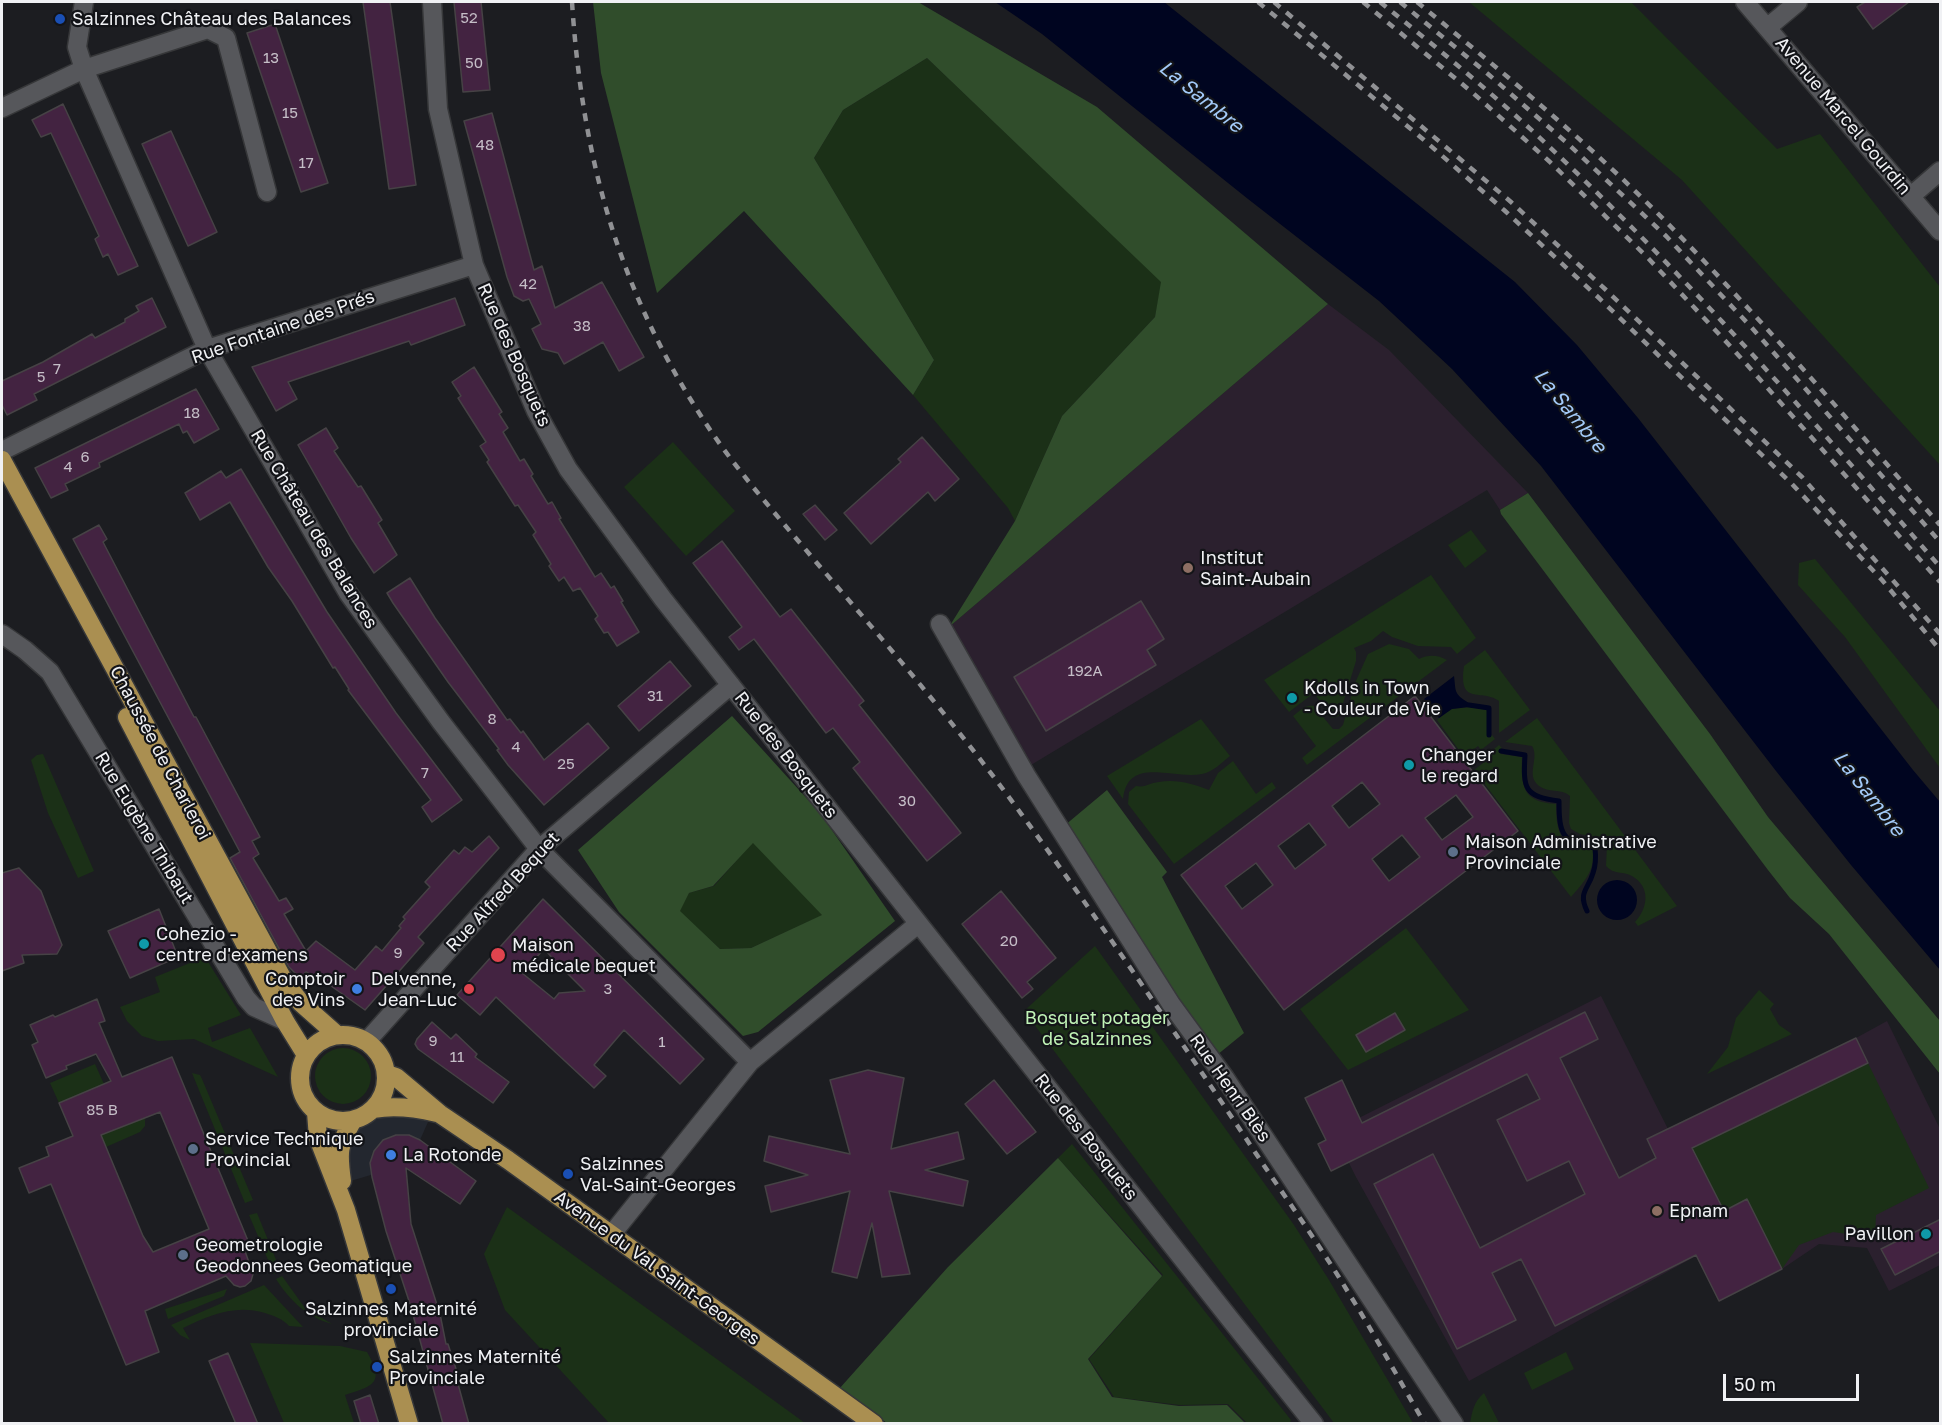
<!DOCTYPE html>
<meta charset="utf-8">
<style>
body{margin:0}
#map{position:relative;width:1942px;height:1425px;overflow:hidden;background:#1c1d21;font-family:"Golos Text",sans-serif}
canvas{display:block}
.frame{position:absolute;inset:0;border:3px solid #f0f1f4;pointer-events:none}
.scale{position:absolute;left:1723px;top:1374px;width:136px;height:27px;box-sizing:border-box;border:3px solid #f0f1f4;border-top:0;padding-left:8px;font-size:18px;line-height:21px;white-space:nowrap;color:#f0f1f4;-webkit-text-stroke:4px #131418;paint-order:stroke}
</style>
<div id="map">
<canvas width="1942" height="1425"></canvas>
<div class="frame"></div>
<div class="scale">50 m</div>
</div>
<script>
const g = document.querySelector('canvas').getContext('2d');
g.lineJoin = 'round';
function fillPath(path, color) {
  g.fillStyle = color;
  g.fill(path, 'evenodd');
}
function trace(path, color, width, dash) {
  g.strokeStyle = color;
  g.lineWidth = width;
  g.lineCap = dash ? 'butt' : 'round';
  g.setLineDash(dash || []);
  g.stroke(path);
}
function label(font, color, halo, rows, align = 'center') {
  g.font = font + ' "Golos Text",sans-serif';
  g.lineWidth = 4.5;
  g.setLineDash([]);
  g.textBaseline = 'middle';
  g.strokeStyle = halo;
  g.fillStyle = color;
  for (const [text, x, y, turn = 0] of rows) {
    g.save();
    g.translate(x, y);
    g.rotate((+turn || 0) * Math.PI / 180);
    g.textAlign = isNaN(turn) ? turn : align;
    if (halo) g.strokeText(text, 0, 0);
    g.fillText(text, 0, 0);
    g.restore();
  }
}
fillPath(new Path2D(`
 M391 1114 410 1115 428 1122 420 1140 398 1167 347 1182 345 1173 350 1142 359 1129 370 1122Z`), '#23272f');
fillPath(new Path2D(`
 M1328 304 1389 350 1528 493 1500 510 1487 490 1026 768 949 627Z
 M1601 996 1668 1129 1856 1038 1887 1021 1940 1129V1265L1889 1291 1867 1248 1819 1244 1782 1269 1719 1301 1696 1256 1469 1381 1356 1177 1333 1131Z`), '#2b202e');
fillPath(new Path2D(`
 M1469 2H1631L1777 149 1820 134 1940 287V465L1682 180Z
 M927 58 1162 282 1155 317 1062 416 1015 521 1008 508 913 395 934 360 814 158 843 110Z
 M673 442 735 511 686 556 624 487Z
 M1471 530 1487 551 1465 568 1448 545Z
 M1815 559 1940 711V768L1845 637 1798 585 1799 563Z
 M1431 575 1476 638 1457 654 1451 647 1418 646 1392 637 1383 631 1371 641 1354 648 1356 652V661L1339 716 1332 718 1314 693 1289 712 1264 680Z
 M1389 644 1409 649 1419 659C1429 654 1438 655 1447 660L1307 765 1302 758 1316 746 1293 716C1299 711 1306 704 1314 706L1333 729H1339L1343 725 1355 683 1368 654Z
 M1485 650 1530 710 1499 733V701C1482 688 1458 707 1464 666Z
 M1469 707 1487 710V735L1489 737 1492 735 1495 739 1481 750 1478 746 1464 757 1437 720 1451 709Z
 M1537 718 1677 906 1638 926 1635 922C1648 908 1651 887 1632 876 1623 871 1614 875 1606 866L1607 845 1604 839 1580 834 1571 829 1569 823 1570 796C1561 788 1548 793 1539 786 1525 775 1540 758 1532 746L1505 742Z
 M1201 719 1230 756C1221 763 1213 772 1202 774 1173 780 1128 755 1123 799L1107 776Z
 M1499 745 1502 748 1498 751 1501 754 1522 757C1521 786 1522 802 1556 804 1556 834 1561 848 1593 850 1595 871 1584 882 1571 897L1474 770 1487 760 1485 756Z
 M43 754 94 871 78 878 48 813 31 760 37 755Z
 M1233 761 1256 794 1272 782 1276 788 1174 864 1128 804 1129 792 1136 786C1145 788 1149 783 1159 782 1177 779 1193 784 1209 790L1218 773Z
 M753 842 823 915 751 948 720 949 679 911 689 893 714 886Z
 M1406 928 1469 1010 1348 1070 1300 1009Z
 M1095 946 1294 1225 1329 1280 1413 1423H1334L1024 1011Z
 M205 957 241 1015 208 1028 212 1042 250 1028 278 1077 194 1039 158 1041 142 1036 127 1021 120 1007 160 992 155 977Z
 M1759 990 1774 1004 1770 1009 1779 1025 1792 1034 1707 1074 1728 1047 1736 1018Z
 M315 1076a28 28 0 1 1 56 0a28 28 0 1 1-56 0Z
 M1868 1063 1929 1188 1876 1215 1875 1238 1833 1232 1799 1245 1782 1269 1747 1199 1724 1211 1692 1148Z
 M95 1064 104 1084 59 1103 50 1083Z
 M192 1073 200 1075 202 1079 253 1200 245 1203Z
 M145 1118V1126L140 1132 106 1147 101 1135Z
 M1072 1144 1291 1420 1290 1423H1247L1228 1404 1180 1405 1114 1397 1089 1359 1163 1275 1058 1158Z
 M507 1207 805 1423H609L505 1310 484 1254Z
 M257 1213 281 1272 274 1274 249 1215Z
 M282 1276 305 1308 332 1324C307 1317 290 1301 276 1279Z
 M264 1285 303 1327 289 1326C283 1319 274 1316 265 1313 235 1304 210 1315 183 1328L190 1340 180 1335 171 1325Z
 M227 1289 224 1296 168 1319 165 1309Z
 M250 1343 340 1346 367 1352C385 1383 374 1386 345 1395L354 1423H284Z
 M1566 1352 1574 1369 1532 1390 1524 1373Z
 M1484 1393 1499 1423H1470C1472 1412 1474 1401 1484 1393Z`), '#1b3017');
fillPath(new Path2D(`
 M593 2H918L1097 107 1328 304 949 627 1015 521 1062 416 1155 317 1161 282 927 58 843 110 814 158 934 360 913 395 744 211 657 293 601 73Z
 M1528 493 1710 734 1768 817 1940 1021V1074L1829 934 1790 898 1768 870 1501 514 1500 510Z
 M732 716 820 813 895 921 758 1032 743 1036 619 912 578 850ZM753 843 822 915 751 948 720 949 680 911 689 893 713 886Z
 M1107 790 1167 872 1162 877 1244 1033 1217 1055 1064 826Z
 M1058 1158 1162 1276 1088 1359 1112 1397 1179 1406 1227 1405 1245 1423H887L839 1389 948 1267Z`), '#304d2b');
fillPath(new Path2D(`
 M995 2H1164L1515 282 1577 345 1638 418 1913 770 1940 802V970L1851 865 1776 771 1541 466 1452 369 1379 301 1248 199 1042 34Z
 M1454 676C1456 690 1453 694 1469 703V707L1452 709 1439 718 1424 699Z
 M1597 900a20 20 0 1 1 40 0a20 20 0 1 1-40 0Z`), '#000520');
trace(new Path2D(`
 M1469 705 1489 708V735
 M1501 751 1525 755C1523 788 1524 797 1559 801 1559 834 1562 843 1595 848 1596 857 1596 865 1593 873 1588 890 1578 892 1587 911`), '#000520', 5);
const building = new Path2D(`
 M363 2H390L416 185 389 189Z
 M454 2H481L490 90 463 92Z
 M1865 2H1909L1873 29 1857 7Z
 M275 24 328 183 301 192 247 33Z
 M63 104 138 266 118 275 108 254 103 257 95 239 99 236 51 133 41 137 32 120Z
 M492 113 534 270 542 266 555 308 602 282 644 357 619 371 603 342 564 364 558 353 542 349 532 329 541 324 529 299 523 301 514 296 507 277 464 121Z
 M171 131 217 232 188 246 142 144Z
 M152 298 166 327 34 394 37 400 7 415 2 405V381L43 362 92 334 95 338 125 322V319L139 311 136 306Z
 M455 298 465 325 411 345 409 341 288 382 297 399 276 411 252 367Z
 M474 367 502 412 499 414 508 428 503 432 520 461 524 459 533 474 531 476 548 504 552 502 561 518 559 519 595 577 601 573 611 588 614 586 623 601 621 602 639 632 617 646 608 632 604 633 595 619 598 616 580 588 573 591 564 577 559 581 549 566 551 564 533 535 536 532 518 505 515 506 487 462 489 460 480 446 486 442 458 398 461 396 452 382Z
 M196 389 219 429 194 443 187 431 183 433 179 424 99 463 100 467 65 484 68 490 51 498 35 468Z
 M326 428 338 448 334 451 358 487 361 486 382 520 378 523 397 555 374 573 351 538 298 445Z
 M922 437 959 479 935 501 928 492 871 544 844 513 901 462 898 459Z
 M241 469 327 612 396 713 462 800 432 822 422 807 431 800 348 690 349 689 335 667 333 668 292 601 268 567 230 502 200 520 185 493 221 471 226 478Z
 M815 505 837 530 825 540 803 514Z
 M99 525 107 539 103 542 194 717H196L260 837 252 841 259 854 253 858 279 901 286 898 293 909 284 914 306 951 316 941 355 970 376 946 382 951 401 928 399 926 405 919 403 917 430 887 425 882 454 850 459 854 465 847 472 852 489 836 499 848 418 937 424 943 365 1010 324 981 322 982 306 972 300 978 289 967 230 858 240 852 73 539Z
 M722 541 780 617 791 609 864 701 859 705 961 833 927 861 853 768 860 762 833 728 826 733 754 639 739 650 729 637 742 627 693 563Z
 M410 578 435 618 507 720 510 719 521 733 523 731 544 760 588 723 609 748 544 805 508 765 497 750 499 749 448 682 393 603 387 593Z
 M1141 601 1164 639 1147 650 1156 665 1046 731 1014 677Z
 M670 661 691 686 639 731 618 706Z
 M1415 696 1518 831 1284 1010 1181 875ZM1362 782 1380 804 1349 828 1332 806ZM1456 795 1473 817 1442 840 1425 818ZM1309 823 1326 845 1295 869 1278 846ZM1402 835 1420 857 1389 881 1372 859ZM1256 863 1273 885 1242 909 1225 886Z
 M19 868 41 891 62 945 57 954 22 955 24 963 2 971V873Z
 M1001 891 1056 958 1027 982 1033 989 1022 998 962 924Z
 M543 899 704 1059 680 1084 624 1030 594 1065 606 1076 594 1088 496 997 480 1015 457 995ZM544 949 562 968 585 991 559 993 554 999 522 973Z
 M159 909 178 957 130 978 108 931Z
 M97 999 105 1021 99 1023 122 1077 172 1057 251 1248 245 1251 253 1274 251 1281 245 1286 240 1287 234 1285 226 1276 145 1311 159 1352 126 1365 51 1184 29 1193 19 1168 49 1156 46 1147 73 1136 59 1103 111 1081 96 1054 66 1066 67 1069 46 1078 32 1045 38 1042 30 1025 53 1015 55 1017ZM160 1112 209 1229 153 1252 143 1236 101 1135Z
 M1585 1012 1598 1039 1560 1058 1619 1178 1656 1158 1647 1139 1856 1038 1868 1063 1692 1148 1724 1211 1747 1199 1782 1269 1719 1301 1696 1255 1555 1326 1521 1259 1492 1273 1516 1320 1457 1349 1374 1184 1433 1154 1480 1248 1585 1194 1569 1161 1527 1181 1497 1120 1540 1099 1527 1074 1331 1171 1318 1144 1326 1140 1305 1098 1342 1080 1362 1123Z
 M1395 1013 1405 1030 1366 1052 1356 1035Z
 M432 1022 451 1039 456 1034 477 1054 475 1057 509 1082 493 1103 418 1049 415 1044 417 1039Z
 M868 1070 904 1078 891 1149 958 1132 964 1159 925 1170 968 1181 963 1206 889 1191 910 1274 882 1277 872 1223 857 1278 832 1272 850 1191 771 1212 765 1186 808 1175 764 1161 769 1136 850 1154 830 1080Z
 M994 1080 1036 1132 1007 1154 965 1104Z
 M396 1135H409L420 1140 476 1181 460 1204 406 1168 411 1224 440 1314 446 1344H448L457 1372 455 1373 469 1424H443L410 1304 386 1231 372 1177 370 1163 374 1151 383 1140Z
 M1941 1219V1251L1895 1275 1881 1249Z
 M228 1353 258 1424H236L209 1361Z
 M370 1395 379 1424H361L354 1401Z`);
fillPath(building, '#432341');
trace(building, '#464245', 1.5);
const minor = new Path2D(`
 M84 2 77 47 84 69 207 349 348 593 441 722 539 849 750 1062
 M432 2 438 109 474 265 536 411 568 469 663 599 1230 1319 1314 1424
 M1745 2 1940 231
 M1768 27 1798 2
 M2 108 84 69 208 29 226 38 267 192
 M1911 196 1940 171
 M2 451 207 349 474 265
 M940 624 1026 775 1171 1004 1225 1078 1454 1424
 M2 634 25 650 50 672 246 998 254 1007 285 1021
 M367 1041 539 849 731 685
 M611 1235 750 1062 918 924`);
const major = new Path2D(`
 M2 460 284 981 301 1003 336 1034
 M127 717 285 1021 306 1055
 M300 1078a43 43 0 1 1 86 0a43 43 0 1 1-86 0Z
 M387 1074 396 1077 440 1114 508 1160 874 1424
 M374 1109C395 1105 416 1108 437 1113
 M316 1112 318 1138 346 1210 409 1424
 M342 1181C338 1152 338 1146 353 1120`);
trace(minor, '#363739', 21);
trace(major, '#363739', 21);
trace(minor, '#56575b', 18);
trace(major, '#aa8f51', 18);
trace(new Path2D(`
 M572 2C582 155 617 286 701 416 734 468 776 514 816 562 884 641 952 720 1014 804 1094 913 1170 1025 1245 1137 1279 1189 1316 1239 1348 1292 1375 1335 1399 1380 1425 1424
 M1258 2 1424 140 1504 210 1599 298 1792 484 1882 580 1940 650
 M1274 2 1511 202 1605 289 1802 477 1940 634
 M1363 2 1473 93 1550 162 1647 257 1732 348 1940 582
 M1380 2C1441 51 1502 101 1558 155 1694 284 1818 426 1940 567
 M1400 2 1488 74 1567 143 1666 236 1752 328 1940 542
 M1417 2C1506 75 1595 148 1675 231 1767 325 1853 426 1940 525`), '#909194', 4.5, [8, 8]);
for (const [x, y, r, color] of [
 [60,19,6,"#1a4fb4"],
 [1188,568,6,"#8d6e63"],
 [1292,698,6,"#0f9aa8"],
 [1409,765,6,"#0f9aa8"],
 [1453,852,6,"#5c6f8a"],
 [144,944,6,"#0f9aa8"],
 [498,955,8,"#e0444e"],
 [357,989,6,"#3f7fe0"],
 [469,989,6,"#e0444e"],
 [193,1149,6,"#5c6f8a"],
 [391,1155,6,"#3f7fe0"],
 [568,1174,6,"#1a4fb4"],
 [1657,1211,6,"#8d6e63"],
 [1926,1234,6,"#0f9aa8"],
 [183,1255,6,"#5c6f8a"],
 [391,1289,6,"#1a4fb4"],
 [377,1367,6,"#1a4fb4"]
]) {
  const dot = new Path2D();
  dot.arc(x, y, r, 0, 2 * Math.PI);
  g.fillStyle = color;
  g.fill(dot);
  trace(dot, '#131418', 2);
}
label('15px', '#c5bec7', null, [
 ["52",469,18],
 ["13",271,58],
 ["50",474,63],
 ["15",290,113],
 ["48",485,145],
 ["17",306,163],
 ["42",528,284],
 ["38",582,326],
 ["7",57,369],
 ["5",41,377],
 ["18",192,413],
 ["6",85,457],
 ["4",68,467],
 ["192A",1085,671],
 ["31",655,696],
 ["8",492,719],
 ["4",516,747],
 ["25",566,764],
 ["7",425,773],
 ["30",907,801],
 ["20",1009,941],
 ["9",398,953],
 ["3",608,989],
 ["9",433,1041],
 ["1",662,1042],
 ["11",457,1057],
 ["85 B",102,1110]
]);
label('18px', '#f0f1f4', '#131418', [
 ["Salzinnes Château des Balances",72,19],
 ["Institut",1200,558],
 ["Saint-Aubain",1200,579],
 ["Kdolls in Town",1304,688],
 ["- Couleur de Vie",1304,709],
 ["Changer",1421,755],
 ["le regard",1421,776],
 ["Maison Administrative",1465,842],
 ["Provinciale",1465,863],
 ["Cohezio -",156,934],
 ["centre d'examens",156,955],
 ["Maison",512,945],
 ["médicale bequet",512,966],
 ["Comptoir",345,979,"right"],
 ["des Vins",345,1000,"right"],
 ["Delvenne,",457,979,"right"],
 ["Jean-Luc",457,1000,"right"],
 ["Service Technique",205,1139],
 ["Provincial",205,1160],
 ["La Rotonde",403,1155],
 ["Salzinnes",580,1164],
 ["Val-Saint-Georges",580,1185],
 ["Epnam",1669,1211],
 ["Pavillon",1914,1234,"right"],
 ["Geometrologie",195,1245],
 ["Geodonnees Geomatique",195,1266],
 ["Salzinnes Maternité",391,1309,"center"],
 ["provinciale",391,1330,"center"],
 ["Salzinnes Maternité",389,1357],
 ["Provinciale",389,1378]
], 'left');
label('18px', '#f0f1f4', '#131418', [
 ["Avenue Marcel Gourdin",1843,116,50],
 ["Rue Fontaine des Prés",283,327,-19],
 ["Rue des Bosquets",514,355,66],
 ["Rue Château des Balances",314,529,59],
 ["Chaussée de Charleroi",160,753,62],
 ["Rue des Bosquets",786,755,52],
 ["Rue Eugène Thibaut",144,828,59],
 ["Rue Alfred Bequet",503,892,-47],
 ["Rue Henri Blès",1230,1088,55],
 ["Rue des Bosquets",1086,1137,52],
 ["Avenue du Val Saint-Georges",657,1268,36]
]);
label('18px', '#c1f4b7', '#131418', [
 ["Bosquet potager",1097,1018],
 ["de Salzinnes",1097,1039]
]);
label('italic 20px', '#a3caf8', '#131418', [
 ["La Sambre",1201,97,39],
 ["La Sambre",1570,411,51],
 ["La Sambre",1869,794,52]
]);
</script>
